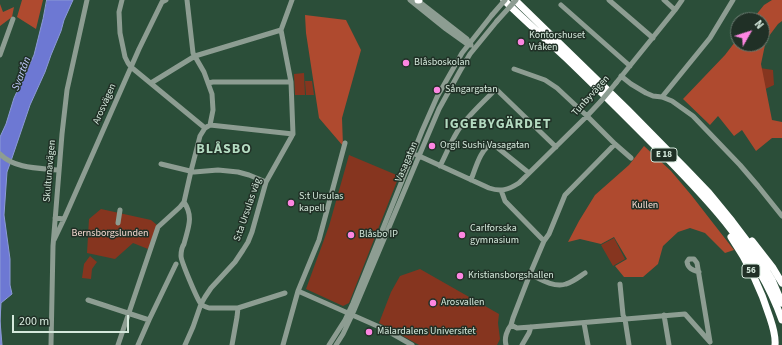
<!DOCTYPE html>
<meta charset="utf-8">
<style>
body{margin:0}
#map{position:relative;width:782px;height:345px;overflow:hidden;background:#2b4e39;font-family:"Source Sans 3",sans-serif}
canvas{display:block}
.north{position:absolute;left:730px;top:12px;width:40px;height:40px;box-sizing:border-box;background:#203026;border:1px solid #687a6f;border-radius:50%;rotate:51deg;font-size:11px;font-weight:700;line-height:16px;text-align:center;color:#d5e9dc}
.north::after{content:'';display:block;margin:auto;width:14px;height:18px;background:#fd86e2;clip-path:polygon(50% 0,100% 100%,50% 72%,0 100%)}
.scale{position:absolute;left:12px;top:315px;width:117px;height:18px;box-sizing:border-box;border:2px solid #d5e9dc;border-top:0;padding-left:5px;font-size:12px;line-height:14px;white-space:nowrap;color:#d5e9dc;-webkit-text-stroke:3px #203026;paint-order:stroke}
</style>
<div id="map">
<canvas width="782" height="345"></canvas>
<div class="north">N</div>
<div class="scale">200 m</div>
</div>
<script>
const g = document.querySelector('canvas').getContext('2d');
g.lineJoin = 'round';
function fillPath(path, color) {
  g.fillStyle = color;
  g.fill(path, 'evenodd');
}
function trace(path, color, width, dash) {
  g.strokeStyle = color;
  g.lineWidth = width;
  g.lineCap = dash ? 'butt' : 'round';
  g.setLineDash(dash || []);
  g.stroke(path);
}
function label(font, color, halo, rows, align = 'center') {
  g.font = font + ' "Source Sans 3",sans-serif';
  g.lineWidth = 3;
  g.setLineDash([]);
  g.textBaseline = 'middle';
  g.strokeStyle = halo;
  g.fillStyle = color;
  for (const [text, x, y, turn = 0] of rows) {
    g.save();
    g.translate(x, y);
    g.rotate((+turn || 0) * Math.PI / 180);
    g.textAlign = isNaN(turn) ? turn : align;
    if (halo) g.strokeText(text, 0, 0);
    g.fillText(text, 0, 0);
    g.restore();
  }
}
fillPath(new Path2D(`
 M760 68 773 70 774 85 761 91Z
 M304 73 305 95H295L294 74Z
 M305 81H312L314 95H306Z
 M349 155 399 176 349 303 343 306 306 289 329 226Z
 M101 209 151 220 157 225 148 249 133 243 115 259 87 253 89 219Z
 M614 238 625 259 613 266 601 245Z
 M90 256 97 262 92 269 91 279 82 278 84 264Z
 M420 269 499 314 498 323 500 339 497 345H419L387 327 379 323 391 292 400 276Z`), '#86351f');
fillPath(new Path2D(`
 M22 0H43L36 29 17 17Z
 M772 0H782V21L778 24 766 40 761 64 772 120 782 122V138H772L756 151 742 130 734 136 718 116 710 125 683 99 725 55 738 38V44H762V20H752L764 5Z
 M0 4 3 12 14 7 12 17 0 26Z
 M305 15 346 20 361 50 342 118 343 146 319 118 306 33Z
 M644 146 671 171 692 196 734 250 725 253 705 233 690 228 678 232 663 246 658 264 643 277H624L615 266 627 259 614 237 601 244 580 239 568 242 579 221 595 195 629 165Z`), '#af4a2f');
const water = new Path2D(`
 M47 0H73L64 20 61 31 51 55 45 72 30 105 12 158 7 172 4 215 10 259V285L12 294 1 303 0 321 2 345H0V137L6 124 14 98 34 55 43 19Z`);
fillPath(water, '#6d78d3');
trace(water, '#8c9ad6', 1);
trace(new Path2D(`
 M122 0 119 12 120 33 125 57 128 63 131 67 205 128
 M410 0 446 29 467 44 471 45
 M417 0 467 39 469 44
 M609 0 653 38
 M664 0 675 10
 M561 5 630 66
 M0 55 13 19
 M514 69 545 80 557 88 587 116 615 144 631 158
 M621 76 631 84 646 93 653 96 662 97 672 101 693 116 740 165 758 186 782 216
 M151 83 195 56 281 30
 M208 83 213 82H291
 M616 83 675 10 682 0
 M662 97 710 38 733 0
 M210 125 293 134
 M615 144 565 195 549 234 544 241 530 274 513 318 511 325 517 328 531 327 685 314 710 342
 M0 154C15 169 39 168 58 170
 M417 155 489 188C501 192 508 190 519 183L587 116 601 101
 M161 164 194 172 218 170 238 172 249 175 266 182
 M440 166C447 153 452 138 461 126 471 113 484 101 496 89L556 147
 M471 180C475 170 481 146 493 144L529 173
 M501 190 505 201 544 241
 M184 202C194 217 188 228 184 244 182 247 181 251 181 256 181 261 197 299 201 304 203 306 206 307 209 308H238L285 293
 M55 218 64 219 139 49 162 2 166 0
 M118 223 120 210
 M54 240 64 219
 M699 272C693 270 688 269 687 262L689 259H694L697 263 710 342
 M530 274C540 279 554 288 566 284 573 282 579 277 585 273
 M620 284 623 315 625 319 629 345
 M298 291 384 329 412 345
 M88 300 149 320 176 264
 M664 315 669 345
 M584 323 588 345
 M51 345 53 246 62 134 67 90 87 0
 M118 345 158 227 180 207 184 202 191 171 200 136 205 128 210 125 213 110 212 94 204 72 193 53 187 0
 M138 345 149 320
 M185 345 193 327 201 304 205 297 211 288 235 262 243 250 248 242 252 232 266 182 293 134 291 82 281 30 292 0
 M232 345 237 317 238 308
 M283 345 298 291 319 240 345 143
 M329 345 345 320 353 303 422 131 437 97 462 53 492 15
 M336 345 343 334 352 315 419 156 439 109 460 71 470 54 497 21
 M506 345C504 338 507 330 511 325
 M522 345 529 333 531 327`), '#8d9d92', 5);
trace(new Path2D(`
 M418 0H419
 M504 0C524 20 546 39 566 58 592 83 618 109 644 135 698 189 756 246 782 320
 M515 0 628 110 686 169 709 193 732 221 754 250 772 280 782 303
 M731 237C748 262 761 289 770 318 773 327 776 336 775 345
 M752 241 773 268 782 283`), '#fff', 7);
trace(new Path2D(`
 M492 15 505 0
 M497 21 516 0
 M601 101 616 83`), '#8d9d92', 5);
for (const [x, y, r, color] of [
 [521,42,4,"#fd86e2"],
 [406,63,4,"#fd86e2"],
 [437,90,4,"#fd86e2"],
 [432,146,4,"#fd86e2"],
 [291,203,4,"#fd86e2"],
 [351,235,4,"#fd86e2"],
 [462,235,4,"#fd86e2"],
 [460,276,4,"#fd86e2"],
 [433,303,4,"#fd86e2"],
 [369,332,4,"#fd86e2"]
]) {
  const dot = new Path2D();
  dot.arc(x, y, r, 0, 2 * Math.PI);
  g.fillStyle = color;
  g.fill(dot);
  trace(dot, '#203026', 1.5);
}
for (const [x, y, w] of [
 [664,155,26],
 [751,271,18]
]) {
  const box = new Path2D();
  box.roundRect(x - w / 2, y - 7, w, 14, 3);
  g.fillStyle = '#203026';
  g.fill(box);
  trace(box, '#d5e9dc', 1);
}
label('bold 9px', '#d5e9dc', null, [
 ["E 18",664,155],
 ["56",751,271]
]);
label('10px', '#d5e9dc', '#203026', [
 ["Kontorshuset",529,36],
 ["Vråken",529,48],
 ["Blåsboskolan",414,63],
 ["Sångargatan",445,90],
 ["Orgil Sushi Vasagatan",440,146],
 ["S:t Ursulas",299,197],
 ["kapell",299,209],
 ["Carlforsska",470,229],
 ["gymnasium",470,241],
 ["Blåsbo IP",359,235],
 ["Kristiansborgshallen",468,276],
 ["Arosvallen",441,303],
 ["Mälardalens Universitet",377,332]
], 'left');
label('10px', '#d5e9dc', '#203026', [
 ["Tunbyvägen",591,96,-48],
 ["Arosvägen",105,104,-66],
 ["Vasagatan",407,162,-67],
 ["Skultunavägen",50,171,-85],
 ["S:ta Ursulas väg",248,210,-71]
]);
label('10px', '#f7dad2', '#203026', [
 ["Kullen",645,206],
 ["Bernsborgslunden",110,234]
]);
label('italic 11px', '#c0cafa', '#203026', [
 ["Svartån",22,74,-69]
]);
g.letterSpacing = '1px';
label('bold 14px', '#b4dbc1', '#203026', [
 ["IGGEBYGÄRDET",498,125],
 ["BLÅSBO",224,150]
]);
g.letterSpacing = '0px';
</script>
